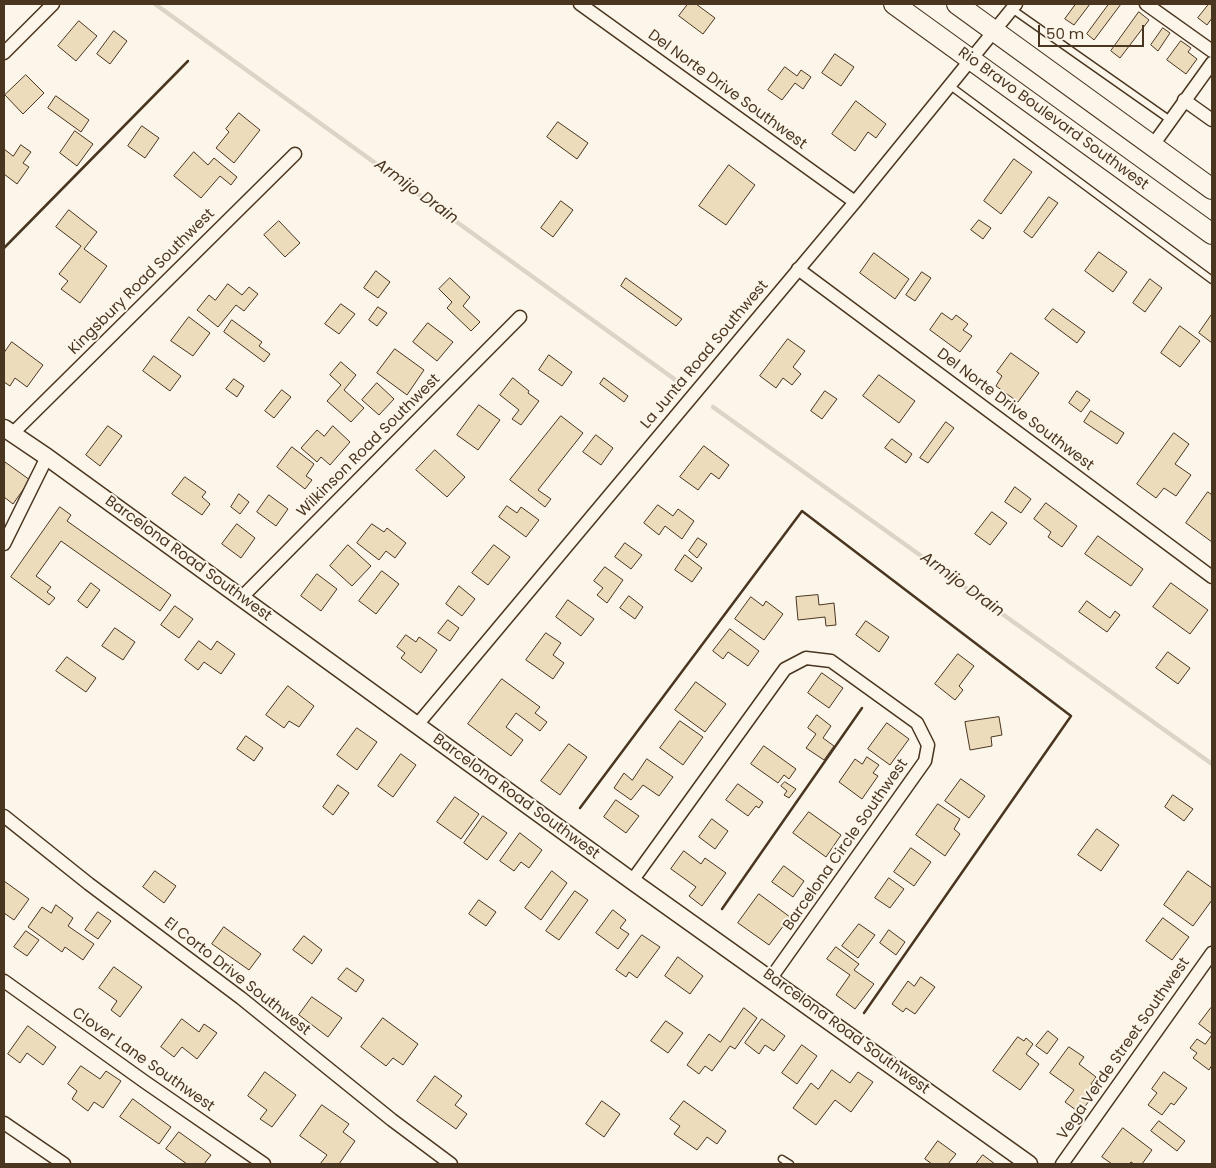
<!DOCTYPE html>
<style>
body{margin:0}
#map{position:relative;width:1216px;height:1168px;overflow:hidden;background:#fbf6e9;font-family:Poppins,sans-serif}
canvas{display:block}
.frame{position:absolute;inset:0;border:5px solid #4a3520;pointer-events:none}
.scale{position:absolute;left:1038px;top:25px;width:106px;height:22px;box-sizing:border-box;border:2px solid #4a3520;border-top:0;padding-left:6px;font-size:15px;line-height:18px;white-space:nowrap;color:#4a3520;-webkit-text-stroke:4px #fbf6e9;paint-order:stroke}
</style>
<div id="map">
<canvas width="1216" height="1168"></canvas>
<div class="frame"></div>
<div class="scale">50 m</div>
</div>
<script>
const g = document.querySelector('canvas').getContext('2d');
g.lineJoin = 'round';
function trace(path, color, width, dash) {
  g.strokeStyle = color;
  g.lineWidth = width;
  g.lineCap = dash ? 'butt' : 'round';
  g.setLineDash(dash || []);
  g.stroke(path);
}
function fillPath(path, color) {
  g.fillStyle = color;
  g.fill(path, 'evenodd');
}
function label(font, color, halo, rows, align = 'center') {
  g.font = font + ' Poppins,sans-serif';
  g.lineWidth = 4;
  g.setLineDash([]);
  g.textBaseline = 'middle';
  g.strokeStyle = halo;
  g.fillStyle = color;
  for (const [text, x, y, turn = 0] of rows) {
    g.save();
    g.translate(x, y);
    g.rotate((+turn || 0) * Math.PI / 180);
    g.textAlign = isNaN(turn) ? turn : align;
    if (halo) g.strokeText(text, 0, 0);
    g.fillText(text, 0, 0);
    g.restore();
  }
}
trace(new Path2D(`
 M155 4 677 381
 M713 407 1212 764`), '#dcd4c6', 4.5);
const building = new Path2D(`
 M688 4H696L715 18 703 34 679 16Z
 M1076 4H1090L1074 25 1065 19Z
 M1109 4H1121L1094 40 1087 34Z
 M1209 4H1212V18L1207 25 1198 18Z
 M1139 12 1149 20 1120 58 1111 51Z
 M79 21 97 36 76 61 58 46Z
 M1163 28 1170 33 1158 51 1151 45Z
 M114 31 127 41 110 64 97 54Z
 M1181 41 1191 48 1188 52 1197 59 1186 74 1167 60Z
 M835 54 854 67 841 86 822 73Z
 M785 67 797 76 801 70 811 77 803 89 795 83 782 100 768 90Z
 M26 75 44 93 23 114 5 95Z
 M56 96 89 120 81 132 48 108Z
 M856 101 886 124 876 138 868 132 855 151 832 134Z
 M239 113 260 130 234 163 216 148 229 132 226 129Z
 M558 122 588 143 577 159 547 137Z
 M142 126 159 138 145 158 128 146Z
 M75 131 93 144 77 166 60 153Z
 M21 145 31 152 23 163 29 167 17 184 4 174V149L13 156Z
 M194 152 208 165 214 158 237 177 231 185 220 176 201 198 174 176Z
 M1014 159 1032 172 1001 214 984 201Z
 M729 165 755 185 726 225 699 206Z
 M1049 197 1058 203 1032 238 1024 232Z
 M561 201 573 210 553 237 541 228Z
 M69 210 97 232 84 249 107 266 80 303 61 289 68 281 59 274 81 246 56 227Z
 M979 220 991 228 983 239 971 230Z
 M279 221 300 243 285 257 264 235Z
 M1099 252 1127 272 1113 292 1085 271Z
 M874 253 909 279 895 299 860 273Z
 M376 271 390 282 378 298 364 288Z
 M922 272 931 278 915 301 906 295Z
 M450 278 470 297 463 306 480 322 471 331 447 308 452 302 439 289Z
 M626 278 682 319 676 326 621 286Z
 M1150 279 1162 288 1145 312 1133 303Z
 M228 284 242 295 249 287 258 294 244 311 236 305 218 327 197 310 209 295 215 300Z
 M341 304 355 314 339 334 325 324Z
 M378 307 387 313 377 326 369 320Z
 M1053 309 1085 332 1077 343 1045 319Z
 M942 313 952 320 956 315 968 324 963 330 972 336 960 352 930 330Z
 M1212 314V343L1199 333Z
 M189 317 210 333 193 356 171 341Z
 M232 320 262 342 259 346 270 354 264 362 224 332Z
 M428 323 453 342 437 361 413 342Z
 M1180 326 1200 341 1180 367 1161 353Z
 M788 339 805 351 793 367 801 374 792 385 783 378 776 388 760 376Z
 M12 342 43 365 27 387 15 378 10 386 4 382V353Z
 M395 349 424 370 407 395 377 373Z
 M1011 353 1039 373 1018 402 996 386 1002 376 997 372Z
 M549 355 572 372 562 386 539 370Z
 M154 356 181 376 170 391 143 371Z
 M341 362 356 375 344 390 364 408 351 422 327 401 341 385 330 375Z
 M879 375 915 401 899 423 863 396Z
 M513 378 529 391 528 393 539 401 521 425 512 419 519 410 500 395Z
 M604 378 628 396 624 402 600 384Z
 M234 379 244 386 237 397 226 389Z
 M377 383 394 399 379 415 362 400Z
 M282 390 291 397 274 418 265 411Z
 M825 391 837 399 822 419 811 411Z
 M1077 391 1090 400 1081 412 1069 403Z
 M479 405 500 420 478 450 457 435Z
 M1091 411 1124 433 1117 444 1084 422Z
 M561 416 583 433 538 490 551 499 545 507 510 480Z
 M946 422 954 428 928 463 920 458Z
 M108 426 122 436 100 466 86 455Z
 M333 426 350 442 330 465 321 457 317 462 301 448 317 430 324 436Z
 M1174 433 1189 444 1175 464 1191 475 1176 496 1164 488 1156 498 1137 484Z
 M596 435 613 448 601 465 583 452Z
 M892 439 912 454 906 463 885 448Z
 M704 446 729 465 719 479 711 473 698 490 680 477Z
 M292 447 314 464 306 476 312 480 305 489 277 467Z
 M435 450 465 477 447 497 416 470Z
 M5 462 30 480 13 504 4 497Z
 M185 477 206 492 202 497 210 504 202 515 172 494Z
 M1015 487 1031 499 1021 513 1005 502Z
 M1208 492 1212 495V542L1186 523Z
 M239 494 249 502 240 514 231 507Z
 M269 495 288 509 276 526 257 512Z
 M1046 503 1077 526 1062 547 1048 537 1051 532 1034 519Z
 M658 505 673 516 678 509 694 521 682 539 665 526 659 535 644 523Z
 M507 506 517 513 521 507 539 520 526 537 499 517Z
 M60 507 71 515 67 521 171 595 160 611 61 541 36 576 51 587 47 592 55 598 49 605 11 577Z
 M992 512 1007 523 990 545 975 534Z
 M237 524 255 538 241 558 222 544Z
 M372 524 384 532 387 528 406 543 395 558 386 551 379 560 357 543Z
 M1098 536 1143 569 1131 586 1085 554Z
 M698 538 707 544 697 558 689 551Z
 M625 543 642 555 631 569 615 557Z
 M348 545 371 566 352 586 330 566Z
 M494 545 510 557 488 585 472 573Z
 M685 555 702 568 692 582 675 570Z
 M605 567 623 580 607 603 597 595 603 588 594 581Z
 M382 571 399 584 376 614 359 601Z
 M317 574 337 589 321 611 301 596Z
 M91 583 100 590 87 608 78 601Z
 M1171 583 1208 610 1190 634 1153 607Z
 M459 586 475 599 462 616 446 604Z
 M818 595 819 605 834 603 836 625 826 626 825 617 798 620 796 597Z
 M629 596 643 607 635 619 620 608Z
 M751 597 763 606 766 601 783 614 764 640 735 619Z
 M568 600 594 619 581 636 556 617Z
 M1087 601 1110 618 1115 611 1120 615 1107 632 1079 612Z
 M175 606 193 619 179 638 161 625Z
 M448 620 459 628 450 641 438 633Z
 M866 621 889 637 879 652 856 635Z
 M115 628 135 642 123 660 102 646Z
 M730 629 759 651 748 666 728 652 723 659 713 651Z
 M546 633 561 643 553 655 564 663 553 679 526 660Z
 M406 635 416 642 419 637 437 650 421 673 401 658 405 653 397 647Z
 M199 641 211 650 217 641 235 654 221 674 204 662 198 670 185 660Z
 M1168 652 1190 668 1178 684 1156 668Z
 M958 654 974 666 959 686 963 690 955 700 935 684Z
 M67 657 96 678 86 692 56 671Z
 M822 673 843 688 829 708 808 693Z
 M502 679 540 707 535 713 547 722 540 731 516 713 506 727 523 740 511 756 468 724Z
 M696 682 726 704 705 732 675 710Z
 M288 686 314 706 299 727 289 721 284 728 266 715Z
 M817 715 831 726 823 738 834 746 824 760 806 748 816 734 808 728Z
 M999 717 1002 735 991 737 992 746 970 750 965 722Z
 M680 721 703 737 683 765 660 748Z
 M887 723 909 739 890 765 868 749Z
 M357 728 377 742 357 770 337 755Z
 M246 736 263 748 254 761 237 749Z
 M569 744 587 757 560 795 541 781Z
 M764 746 796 769 789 779 784 775 778 783 751 764Z
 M401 754 416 765 393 797 378 786Z
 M867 757 879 765 873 773 878 776 862 799 839 782 855 759 862 764Z
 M647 759 673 777 659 796 643 785 631 800 614 788 624 773 632 780Z
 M961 779 985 796 969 818 945 801Z
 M785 782 796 789 789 798 784 795 787 791 781 786Z
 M738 784 763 802 759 808 756 806 748 816 726 800Z
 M338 785 349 793 333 815 323 807Z
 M1173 795 1193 809 1184 821 1165 807Z
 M455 797 479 814 461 839 437 822Z
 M616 800 639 816 626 833 604 817Z
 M938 804 960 819 954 829 960 834 945 856 916 835Z
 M809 812 841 835 826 857 793 833Z
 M483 816 507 833 487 860 464 843Z
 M712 819 728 831 715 849 699 837Z
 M1097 829 1119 845 1101 871 1078 855Z
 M520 833 542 850 529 868 521 862 514 871 500 861Z
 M911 848 931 862 914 886 894 872Z
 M684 851 701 864 705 858 726 873 702 906 689 896 696 887 671 869Z
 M784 866 804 881 793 897 772 882Z
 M155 871 176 886 164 903 143 887Z
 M552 871 567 883 541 920 525 908Z
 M1188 871 1212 888V900L1193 926 1164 905Z
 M889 878 904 889 890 908 875 898Z
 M4 881 29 899 14 920 4 913Z
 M575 891 588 900 559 940 546 931Z
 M759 894 790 917 769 945 738 923Z
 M479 900 496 912 486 926 469 914Z
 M56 905 73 918 68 926 94 944 83 960 65 947 62 952 28 927 42 907 51 913Z
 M613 910 626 920 620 928 629 934 618 949 596 933Z
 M98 912 111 921 98 939 85 930Z
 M1163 918 1189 937 1172 960 1146 941Z
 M859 924 875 935 858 958 842 946Z
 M224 927 261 954 249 970 212 944Z
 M889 930 905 942 896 955 880 943Z
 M26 931 39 940 27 956 14 947Z
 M642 935 660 947 637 978 629 972 626 977 616 970Z
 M304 936 322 950 312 964 293 950Z
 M836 947 859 964 854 970 874 984 855 1009 836 995 850 975 827 959Z
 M678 957 703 976 690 994 665 976Z
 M114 967 142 987 120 1017 111 1010 117 1001 99 988Z
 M347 968 364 980 356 992 338 979Z
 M921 977 935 987 915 1014 906 1008 903 1012 892 1004 908 981 914 986Z
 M312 997 342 1018 328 1037 299 1015Z
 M744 1008 757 1018 735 1049 730 1046 712 1071 705 1066 699 1074 687 1065 709 1034 720 1042Z
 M1211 1008 1212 1009V1034L1199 1024Z
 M383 1018 418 1044 403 1065 393 1058 386 1066 361 1047Z
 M182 1019 199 1032 204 1024 217 1033 197 1059 182 1047 174 1057 161 1047Z
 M762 1019 785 1036 774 1051 765 1045 759 1054 745 1043Z
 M666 1021 683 1033 668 1053 651 1041Z
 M28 1026 56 1047 43 1065 27 1053 20 1063 8 1054Z
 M1048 1031 1058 1039 1047 1054 1036 1046Z
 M1212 1035V1065L1209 1070 1193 1058 1197 1053 1190 1048 1197 1039 1205 1044Z
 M1018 1037 1024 1041 1026 1038 1033 1044 1026 1054 1039 1064 1020 1090 993 1071Z
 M802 1045 817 1056 797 1084 782 1073Z
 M1069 1047 1084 1057 1079 1064 1096 1077 1091 1084 1098 1089 1080 1113 1065 1102 1074 1090 1050 1073Z
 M81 1066 100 1079 106 1071 121 1081 103 1108 94 1102 88 1111 72 1099 77 1091 68 1084Z
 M832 1070 850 1083 858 1072 873 1082 851 1112 835 1100 816 1125 793 1108 811 1083 818 1089Z
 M265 1072 296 1095 272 1127 260 1119 267 1110 248 1096Z
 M1164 1072 1187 1088 1174 1105 1171 1103 1162 1115 1148 1105 1157 1093 1152 1089Z
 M435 1076 462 1096 455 1105 467 1114 456 1129 417 1101Z
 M133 1099 171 1127 159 1144 120 1117Z
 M602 1101 620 1114 604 1137 586 1124Z
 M684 1101 726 1131 717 1144 707 1137 697 1150 674 1134 680 1126 670 1119Z
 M322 1105 349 1124 343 1132 355 1141 339 1164H320L327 1155 300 1136Z
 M1159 1121 1185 1141 1177 1151 1151 1131Z
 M1123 1128 1152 1150 1142 1164H1134L1131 1162 1129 1164H1112L1102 1157Z
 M179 1132 211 1155 204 1164H187L166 1149Z
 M938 1141 956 1154 948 1164H932L925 1159Z
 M983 1155 995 1164H976Z`);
fillPath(building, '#ecdcbc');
trace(building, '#4a3520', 1);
const service = new Path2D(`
 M1012 9 1170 120
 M949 85 1212 280
 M782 1159 790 1164`);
const minor = new Path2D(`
 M580 4 855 202
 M1146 4 1212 51
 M4 53 53 4
 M1184 100 1212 120
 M1153 145 1212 63
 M798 269 1212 577
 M12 434 295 154
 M4 544 47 457
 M241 598 520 317
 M417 725 855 202 1016 4
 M4 816 89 884 241 998 392 1120 451 1164
 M632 881 785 669 806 658 831 661 917 723 928 745 925 761 771 978
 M4 981 145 1082 264 1164
 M4 1123 64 1164
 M1062 1164 1212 953`);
const tertiary = new Path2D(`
 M4 428 47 457 632 881 1029 1164`);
const primary = new Path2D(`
 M894 4 1212 234
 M957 4 1212 189`);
trace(service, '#4a3520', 9);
trace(minor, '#4a3520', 15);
trace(tertiary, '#4a3520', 19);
trace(primary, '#4a3520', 22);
trace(service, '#fbf6e9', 6);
trace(minor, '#fbf6e9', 12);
trace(tertiary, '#fbf6e9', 16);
trace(primary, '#fbf6e9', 20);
trace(new Path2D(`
 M4 248 188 61
 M580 808 802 511 1071 716 864 1013
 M722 909 862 708`), '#4a3520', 2.5);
label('15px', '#4a3520', '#fbf6e9', [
 ["Del Norte Drive Southwest",727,90,36],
 ["Rio Bravo Boulevard Southwest",1053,119,36],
 ["Kingsbury Road Southwest",142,282,-45],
 ["La Junta Road Southwest",705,355,-50],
 ["Del Norte Drive Southwest",1015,410,37],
 ["Wilkinson Road Southwest",369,446,-45],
 ["Barcelona Road Southwest",188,559,36],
 ["Barcelona Road Southwest",516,797,36],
 ["Barcelona Circle Southwest",846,845,-55],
 ["El Corto Drive Southwest",237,977,38],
 ["Barcelona Road Southwest",846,1032,36],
 ["Vega Verde Street Southwest",1124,1049,-55],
 ["Clover Lane Southwest",143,1060,35]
]);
label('italic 16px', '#4a3520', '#fbf6e9', [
 ["Armijo Drain",416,192,36],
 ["Armijo Drain",962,585,36]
]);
</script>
